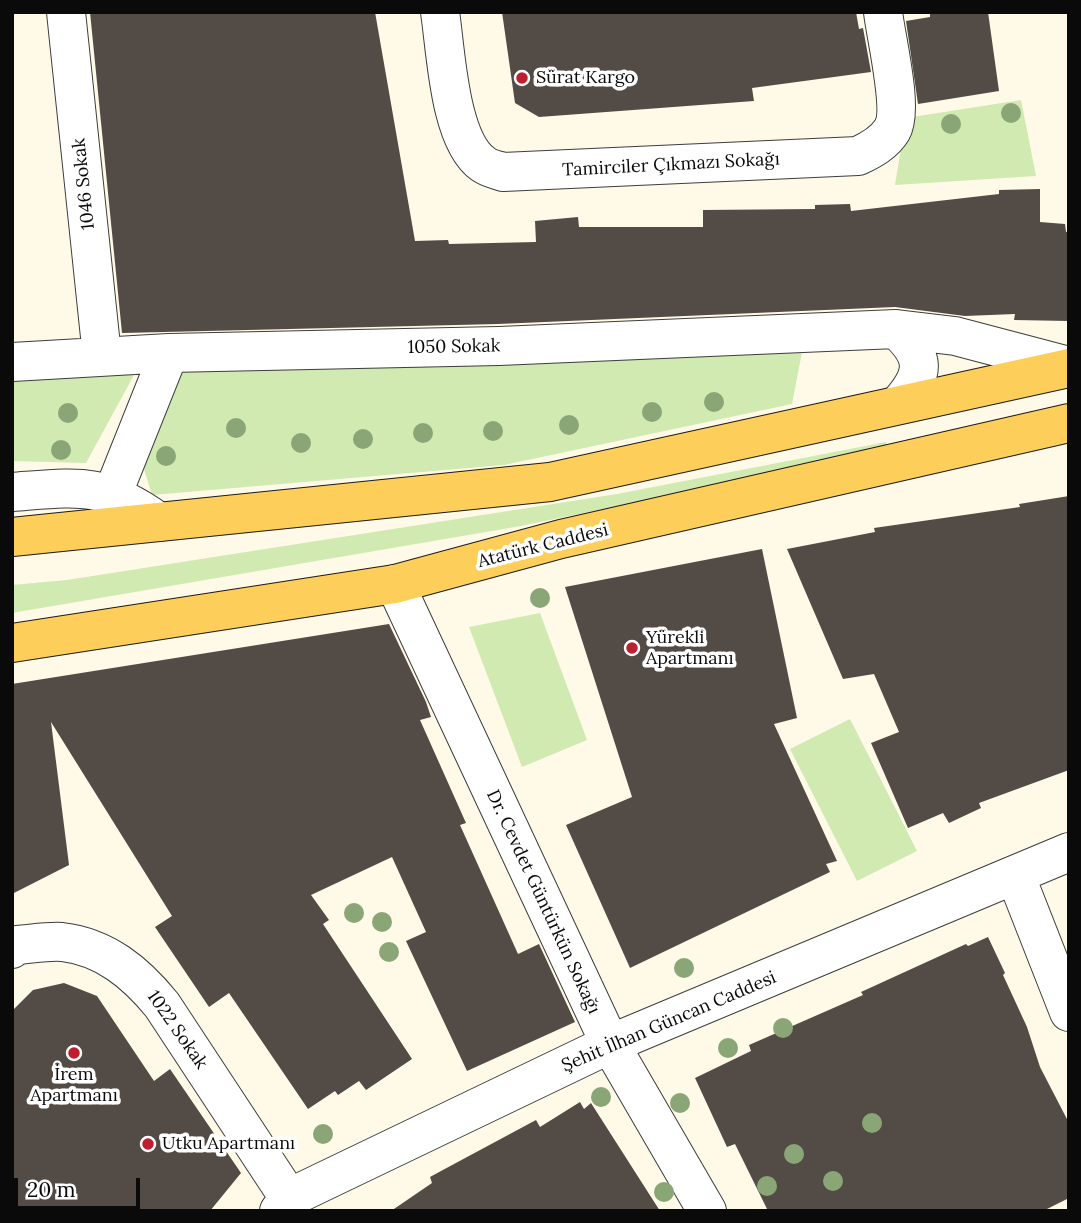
<!DOCTYPE html>
<meta charset="utf-8">
<style>
body{margin:0}
#map{position:relative;width:1081px;height:1223px;overflow:hidden;background:#fff9e7;font-family:Lora,serif}
canvas{display:block}
.frame{position:absolute;inset:0;border:14px solid #0a0a0a;pointer-events:none}
.scale{position:absolute;left:14px;top:1178px;width:126px;height:32px;box-sizing:border-box;border:4px solid #0a0a0a;border-top:0;padding-left:9px;font-size:21px;line-height:24px;white-space:nowrap;color:#0a0a0a;-webkit-text-stroke:5px #fff;paint-order:stroke}
</style>
<div id="map">
<canvas width="1081" height="1223"></canvas>
<div class="frame"></div>
<div class="scale">20 m</div>
</div>
<script>
const g = document.querySelector('canvas').getContext('2d');
g.lineJoin = 'round';
function fillPath(path, color) {
  g.fillStyle = color;
  g.fill(path, 'evenodd');
}
function trace(path, color, width, dash) {
  g.strokeStyle = color;
  g.lineWidth = width;
  g.lineCap = dash ? 'butt' : 'round';
  g.setLineDash(dash || []);
  g.stroke(path);
}
function label(font, color, halo, rows, align = 'center') {
  g.font = font + ' Lora,serif';
  g.lineWidth = 7;
  g.setLineDash([]);
  g.textBaseline = 'middle';
  g.strokeStyle = halo;
  g.fillStyle = color;
  for (const [text, x, y, turn = 0] of rows) {
    g.save();
    g.translate(x, y);
    g.rotate((+turn || 0) * Math.PI / 180);
    g.textAlign = isNaN(turn) ? turn : align;
    if (halo) g.strokeText(text, 0, 0);
    g.fillText(text, 0, 0);
    g.restore();
  }
}
fillPath(new Path2D(`
 M1021 100 1036 176 895 185 906 118Z
 M802 352 792 404 504 465 152 495 143 466 184 366Z
 M93 365 134 375 86 463 12 461V375Z
 M886 442 887 450 521 526 12 613V585L67 580 617 494Z
 M540 613 587 740 522 767 469 627Z
 M850 719 917 851 857 881 790 749Z`), '#d1eab1');
fillPath(new Path2D(`
 M90 12H375L415 241 448 240 449 244 536 242 535 221 578 217 579 227H703V210L815 209V205L850 204 851 211 999 194V190L1040 189V222L1065 224 1066 232 1069 231V321L1014 320 1015 314 965 316 895 307 498 324 122 333Z
 M502 12H856L859 29 863 28 871 72 752 88 754 101 539 117 515 103Z
 M930 12H988L999 91 918 104 906 21 930 17Z
 M1069 496V770L979 803 981 808 949 823 943 813 908 828 871 743 899 732 874 674 843 679 787 549 875 532 874 528 1020 507 1019 504Z
 M762 549 797 718 774 724 837 861 826 864 830 872 630 968 566 825 632 797 565 587Z
 M389 624 426 702 431 717 420 720 466 823 460 825 518 954 539 944 575 1022 467 1071 406 941 426 932 392 857 311 895 329 920 323 924 412 1059 366 1090 359 1081 338 1095 335 1091 308 1109 229 993 209 1007 155 927 172 916 51 722 69 865 12 894V684Z
 M988 937 1005 973 1003 975 1027 1027 1040 1067 1069 1123V1198L1043 1211H768L735 1144 727 1147 695 1078 751 1051 749 1045 863 995 861 992 966 944 968 946Z
 M64 983 97 996 154 1081 170 1069 241 1173 210 1211H12V1011L33 990Z
 M580 1102 584 1109 591 1103 660 1211H391L432 1183 430 1177 441 1171 536 1120 540 1127Z`), '#534b46');
const minor = new Path2D(`
 M66 12 102 356
 M440 12C446 51 449 140 483 164 488 168 497 170 503 172L858 156C871 150 884 143 892 130 904 110 886 38 883 12
 M896 329C926 357 926 373 899 404
 M12 362 169 353 499 346 896 329 955 336 1069 366
 M12 492C78 487 103 481 159 522
 M113 493 169 353
 M395 584 610 1044 707 1211
 M1016 877 1069 1012
 M12 949 17 945C31 944 48 941 62 942 105 947 136 973 162 1005L289 1198
 M279 1211 289 1198 610 1044 1069 852`);
const major = new Path2D(`
 M12 537 550 482 1069 368
 M12 643 395 584 561 539 1069 423`);
trace(minor, '#3d3d3d', 40);
trace(major, '#1b1b1b', 40);
trace(minor, '#fff', 38);
trace(major, '#fdce59', 38);
g.fillStyle = '#8ba676';
for (const [x, y] of [
 [1011,113],
 [951,124],
 [714,402],
 [652,412],
 [68,413],
 [569,425],
 [236,428],
 [493,431],
 [423,433],
 [363,439],
 [301,443],
 [61,450],
 [166,456],
 [540,598],
 [354,913],
 [382,922],
 [389,952],
 [684,968],
 [783,1028],
 [728,1048],
 [601,1097],
 [680,1103],
 [872,1123],
 [323,1134],
 [794,1154],
 [833,1181],
 [767,1186],
 [664,1192]
]) {
  g.beginPath();
  g.arc(x, y, 10, 0, 2 * Math.PI);
  g.fill();
}
for (const [x, y, r, color] of [
 [522,78,7,"#bd1f2e"],
 [632,648,7,"#bd1f2e"],
 [74,1053,7,"#bd1f2e"],
 [148,1144,7,"#bd1f2e"]
]) {
  const dot = new Path2D();
  dot.arc(x, y, r, 0, 2 * Math.PI);
  g.fillStyle = color;
  g.fill(dot);
  trace(dot, '#fff', 2.5);
}
label('18px', '#0a0a0a', '#fff', [
 ["Sürat Kargo",536,78],
 ["Yürekli",646,638],
 ["Apartmanı",646,659],
 ["İrem",74,1075,"center"],
 ["Apartmanı",74,1096,"center"],
 ["Utku Apartmanı",162,1144]
], 'left');
label('18px', '#0a0a0a', '#fff', [
 ["Tamirciler Çıkmazı Sokağı",671,165,-3],
 ["1046 Sokak",84,184,-96],
 ["1050 Sokak",454,347,-1],
 ["Atatürk Caddesi",543,546,-14],
 ["Dr. Cevdet Güntürkün Sokağı",543,902,65],
 ["Şehit İlhan Güncan Caddesi",669,1022,-23],
 ["1022 Sokak",177,1030,55]
]);
</script>
